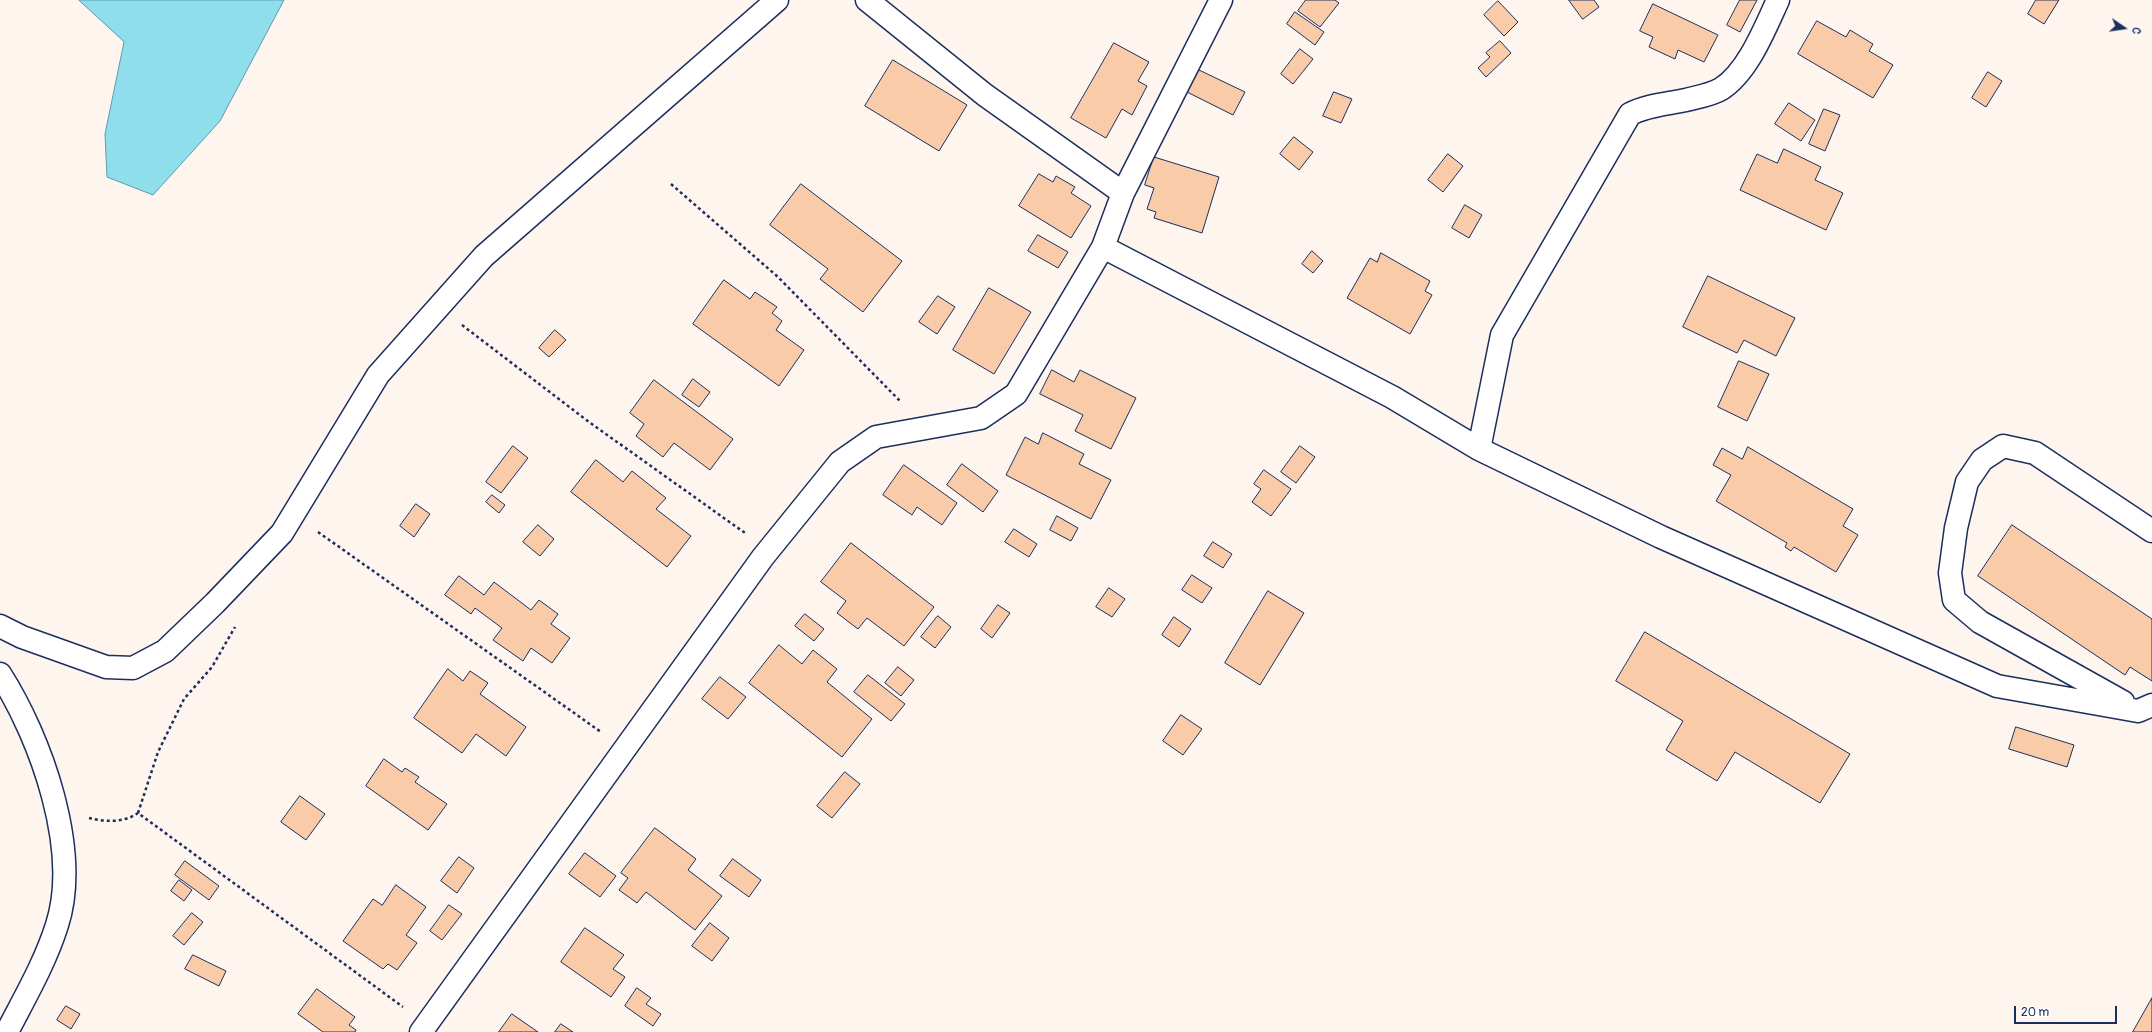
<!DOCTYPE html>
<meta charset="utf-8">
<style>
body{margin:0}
#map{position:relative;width:2152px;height:1032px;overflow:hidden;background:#fef5ee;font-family:Pangolin,sans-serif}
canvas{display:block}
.north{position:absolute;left:2104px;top:8px;width:40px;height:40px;-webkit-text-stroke:3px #fff;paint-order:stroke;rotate:103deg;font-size:11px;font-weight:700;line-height:16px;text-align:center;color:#1b2f5e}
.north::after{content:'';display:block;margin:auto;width:14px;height:18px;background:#1b2f5e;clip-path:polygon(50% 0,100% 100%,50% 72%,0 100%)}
.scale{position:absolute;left:2014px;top:1006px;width:103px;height:18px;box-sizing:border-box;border:2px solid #1b2f5e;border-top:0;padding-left:5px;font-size:12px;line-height:14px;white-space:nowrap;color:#1b2f5e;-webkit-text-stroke:3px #fff;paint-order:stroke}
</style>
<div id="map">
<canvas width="2152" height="1032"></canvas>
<div class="north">С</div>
<div class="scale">20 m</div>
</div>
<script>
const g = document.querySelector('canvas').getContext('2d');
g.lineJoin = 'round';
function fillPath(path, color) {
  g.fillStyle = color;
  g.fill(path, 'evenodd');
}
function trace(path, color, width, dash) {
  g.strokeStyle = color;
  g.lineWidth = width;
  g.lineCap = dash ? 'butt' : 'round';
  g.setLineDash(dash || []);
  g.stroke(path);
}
const water = new Path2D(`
 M79 0H284L220 121 153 195 107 177 105 134 124 42Z`);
fillPath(water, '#8fdeec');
trace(water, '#6198b3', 1);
const building = new Path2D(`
 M1306 0H1335L1339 3 1320 27 1298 11Z
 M1569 0H1594L1599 7 1583 19Z
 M1740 0H1757L1740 32 1727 25Z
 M2036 0H2059L2044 24 2028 14Z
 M1498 1 1518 22 1504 36 1484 15Z
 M1653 4 1718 35 1704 62 1678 50 1675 59 1649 47 1653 37 1640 31Z
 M1295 12 1324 32 1315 45 1287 24Z
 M1817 21 1846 37 1850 30 1873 44 1869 51 1893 65 1873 98 1798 54Z
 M1500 41 1511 53 1486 77 1478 68 1490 57 1486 53Z
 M1114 43 1149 62 1138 81 1147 86 1132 115 1122 109 1106 138 1071 118Z
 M1300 49 1313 59 1293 84 1281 74Z
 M893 60 967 105 939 151 865 106Z
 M1199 70 1245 92 1233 115 1187 92Z
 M1988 72 2002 81 1986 107 1972 98Z
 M1334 92 1352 99 1341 123 1323 116Z
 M1789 103 1815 120 1801 141 1775 124Z
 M1824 109 1840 115 1825 151 1809 144Z
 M1294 137 1313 152 1299 170 1280 154Z
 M1784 149 1821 167 1815 180 1843 193 1826 230 1740 190 1757 154 1777 163Z
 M1448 154 1463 166 1443 192 1428 180Z
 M1154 157 1219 177 1202 233 1154 218 1156 212 1147 209 1154 188 1145 185Z
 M1039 174 1053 182 1056 176 1075 187 1071 193 1091 206 1071 238 1019 206Z
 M801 184 902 261 863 312 820 279 828 269 770 225Z
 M1465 205 1482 215 1469 238 1452 228Z
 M1038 235 1068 252 1058 268 1028 251Z
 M1312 251 1323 261 1313 273 1302 264Z
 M1381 253 1430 281 1425 291 1432 295 1410 334 1347 298 1370 258 1377 262Z
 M1708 276 1795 318 1776 356 1744 340 1737 353 1683 327Z
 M724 280 750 299 755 292 777 307 772 313 782 321 776 330 804 350 779 386 693 324Z
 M989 288 1031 312 994 374 953 350Z
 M938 296 955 307 937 334 919 322Z
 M555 330 566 340 549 357 539 348Z
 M1739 361 1769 374 1747 421 1718 407Z
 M1052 370 1074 382 1080 370 1136 398 1111 449 1075 431 1083 415 1040 394Z
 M693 379 710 392 699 407 682 395Z
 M654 380 733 439 710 470 674 443 663 457 636 436 644 424 630 413Z
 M1043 433 1084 454 1079 464 1111 480 1091 519 1006 475 1025 437 1038 444Z
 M513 446 528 458 501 493 486 482Z
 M1300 446 1315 457 1296 483 1281 472Z
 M1748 447 1853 509 1843 526 1858 535 1836 572 1794 547 1791 551 1785 547 1787 543 1716 501 1731 475 1713 465 1722 448 1742 459Z
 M596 460 623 482 632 471 666 498 656 509 691 536 667 567 571 492Z
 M962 464 998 491 983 512 947 485Z
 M904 465 957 503 942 525 917 507 912 515 883 495Z
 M1264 470 1291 489 1271 516 1252 502 1261 489 1254 484Z
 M492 495 505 505 499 513 486 502Z
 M416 504 430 514 414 537 400 526Z
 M1057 516 1078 528 1071 541 1050 530Z
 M538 525 554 539 540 556 523 542Z
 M2012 525 2152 619V681L2130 667 2125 675 1978 576Z
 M1014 529 1037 544 1029 557 1005 542Z
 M1213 542 1232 554 1223 568 1204 556Z
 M851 543 934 607 904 646 867 618 858 629 837 613 846 601 821 582Z
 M1192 575 1212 588 1202 603 1182 590Z
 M459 576 484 595 494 582 531 610 539 600 558 614 551 624 570 638 552 663 531 648 523 661 493 640 502 628 475 608 471 614 445 595Z
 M1109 588 1125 599 1112 617 1096 607Z
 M1268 591 1304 613 1260 685 1225 663Z
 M998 605 1010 613 992 638 981 629Z
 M805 614 824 629 814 641 795 626Z
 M938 616 951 627 935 648 921 637Z
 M1174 617 1191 629 1179 647 1162 635Z
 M1645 632 1850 754 1820 803 1735 752 1717 781 1666 750 1683 721 1616 681Z
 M779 645 802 664 813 650 837 669 827 682 872 719 842 757 749 683Z
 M898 667 914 680 901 696 885 683Z
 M448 669 463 681 470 671 488 683 480 694 526 727 506 756 476 734 462 753 414 718Z
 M868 675 905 704 891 721 854 692Z
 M720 677 746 697 728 719 702 699Z
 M1181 715 1202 729 1183 755 1163 741Z
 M2016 727 2074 745 2067 767 2009 749Z
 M384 759 402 772 405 768 419 777 415 782 447 804 428 830 366 786Z
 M845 772 860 784 832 818 817 806Z
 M300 796 325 814 306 840 281 822Z
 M655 828 696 859 688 870 722 896 695 930 646 892 637 903 619 890 628 878 621 873Z
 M585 853 616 876 600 897 569 874Z
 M459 857 474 868 457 893 441 881Z
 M733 859 761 880 749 897 720 876Z
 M185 861 219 886 209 900 175 875Z
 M179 880 192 890 184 901 171 891Z
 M396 885 426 907 406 935 417 943 397 970 388 964 383 969 343 941 373 899 382 905Z
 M449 905 462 914 442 940 430 931Z
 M192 913 203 922 184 945 173 936Z
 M710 923 729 938 712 961 692 946Z
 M585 928 624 955 613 969 625 977 611 997 561 962Z
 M193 955 226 971 219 986 185 969Z
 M637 988 651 998 646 1004 661 1014 653 1026 625 1006Z
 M317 989 355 1017 349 1025 356 1030 355 1032H323L298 1014Z
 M2152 998V1032H2133Z
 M66 1006 80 1014 71 1029 57 1020Z
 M512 1014 538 1032H499Z
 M561 1024 573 1032H555Z`);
fillPath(building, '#f9cba8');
trace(building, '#1b2f5e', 1);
const minor = new Path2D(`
 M867 0 985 95 1123 193
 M1103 247 1392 397 1479 449 1661 537 1997 686 2138 711 2152 705
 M1479 449 1502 335 1630 114C1647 105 1667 104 1686 100 1697 97 1711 95 1721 89 1748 72 1765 28 1778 0
 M0 626 22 637 106 667 133 668 165 651 215 603 282 533 378 375 484 256 777 0
 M0 674C41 738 81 850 57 925 45 963 25 997 7 1032
 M2123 702 1980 622 1954 600 1950 573 1956 528 1967 482 1982 460 2003 446 2035 453 2152 531
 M421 1032 763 557 840 462 876 437 981 418 1016 394 1103 247 1123 193 1221 0`);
trace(minor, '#1b2f5e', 25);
trace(new Path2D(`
 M671 184 778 277 901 402
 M462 325 589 422 745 533
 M318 532 601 732
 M138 813 158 752 184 699 212 667 235 627
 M89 818C105 822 124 823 138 813L403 1007`), '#1b2f5e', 2.5, [3, 3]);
trace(minor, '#fff', 22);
</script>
